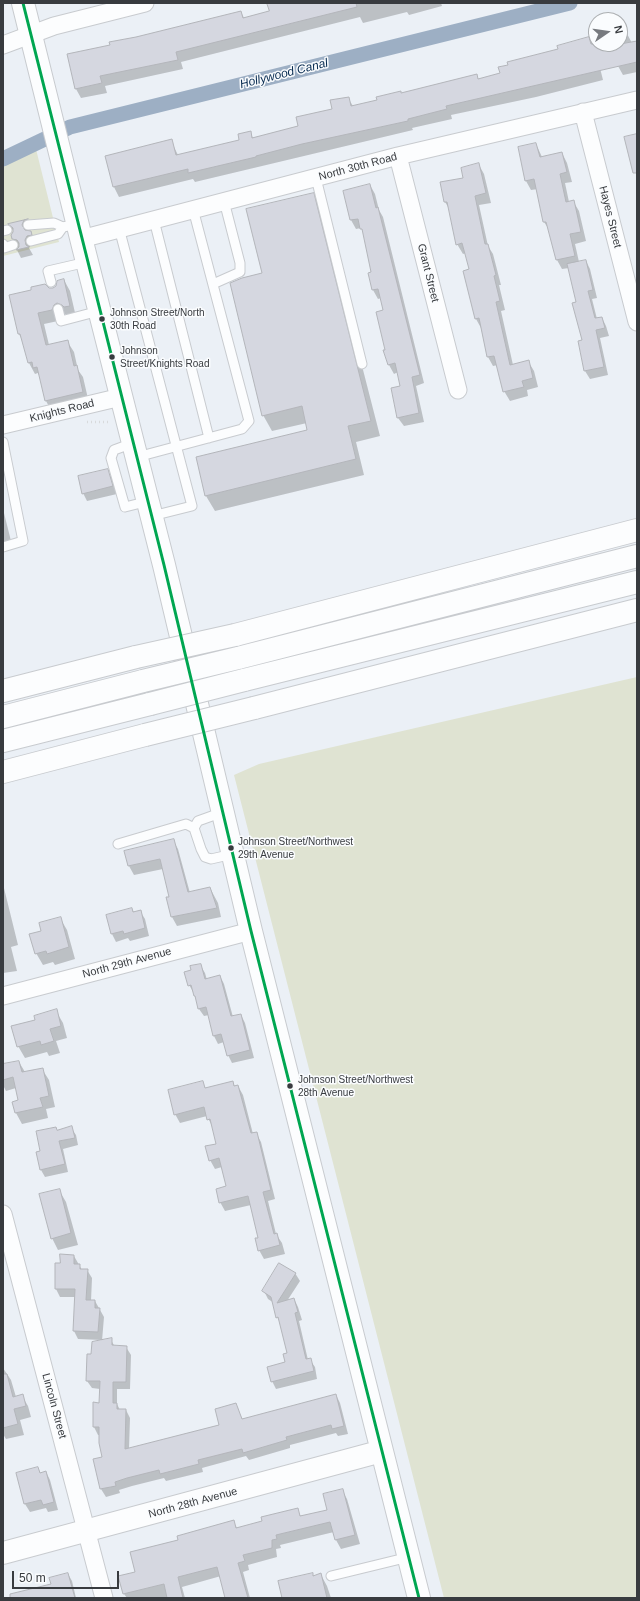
<!DOCTYPE html>
<style>
body{margin:0}
#map{position:relative;width:640px;height:1601px;overflow:hidden;background:#ebf0f6;font-family:Arial,sans-serif}
canvas{display:block}
.frame{position:absolute;inset:0;border:4px solid #383b3f;pointer-events:none}
.north{position:absolute;left:588px;top:12px;width:40px;height:40px;box-sizing:border-box;background:#fafcfe;border:1px solid #acafb2;border-radius:50%;rotate:77deg;font-size:11px;font-weight:700;line-height:16px;text-align:center;color:#383b3f}
.north::after{content:'';display:block;margin:auto;width:14px;height:18px;background:#777a7f;clip-path:polygon(50% 0,100% 100%,50% 72%,0 100%)}
.scale{position:absolute;left:12px;top:1571px;width:107px;height:18px;box-sizing:border-box;border:2px solid #383b3f;border-top:0;padding-left:5px;font-size:12px;line-height:14px;white-space:nowrap;color:#383b3f;-webkit-text-stroke:3px #fafcfe;paint-order:stroke}
</style>
<div id="map">
<canvas width="640" height="1601"></canvas>
<div class="frame"></div>
<div class="north">N</div>
<div class="scale">50 m</div>
</div>
<script>
const g = document.querySelector('canvas').getContext('2d');
g.lineJoin = 'round';
function fillPath(path, color) {
  g.fillStyle = color;
  g.fill(path, 'evenodd');
}
function trace(path, color, width, dash) {
  g.strokeStyle = color;
  g.lineWidth = width;
  g.lineCap = dash ? 'butt' : 'round';
  g.setLineDash(dash || []);
  g.stroke(path);
}
function label(font, color, halo, rows, align = 'center') {
  g.font = font + ' Arial,sans-serif';
  g.lineWidth = 3;
  g.setLineDash([]);
  g.textBaseline = 'middle';
  g.strokeStyle = halo;
  g.fillStyle = color;
  for (const [text, x, y, turn = 0] of rows) {
    g.save();
    g.translate(x, y);
    g.rotate((+turn || 0) * Math.PI / 180);
    g.textAlign = isNaN(turn) ? turn : align;
    if (halo) g.strokeText(text, 0, 0);
    g.fillText(text, 0, 0);
    g.restore();
  }
}
fillPath(new Path2D(`
 M34 141 59 242 3 256V162L20 148Z
 M637 677V1598H444L234 775 259 764Z`), '#dfe3d2');
fillPath(new Path2D(`
 M271 3H441L442 6 409 15 407 12 363 23 360 17 181 62 183 69 105 86 107 93 81 98 76 89 111 45 241 12 244 18 270 11Z
 M626 32 632 43 637 42V72L623 75 618 66 613 44H620V34Z
 M589 38 595 48 603 80 536 97 451 115 452 119 412 128 413 130 195 182 193 179 119 197 114 187 106 156 171 141 178 155 240 141 250 132 253 138 299 126 333 110 348 98 353 106 378 101 401 94 476 75 479 80 501 74Z
 M536 144 542 157 562 153 567 163 572 182 565 183 569 202 573 201 579 211 586 241 575 244 579 262 586 261 590 269 597 298 592 299 597 319 602 318 606 326 609 336 600 338 608 375 590 379 585 371 579 341 583 340 577 303 569 268 562 269 557 260 550 231 544 222 538 189 531 190 526 181 519 148Z
 M479 165 484 174 491 203 479 205 488 246 493 254 501 285H499L505 310 501 311 513 365 528 361 534 371 538 387 527 390 528 396 510 401 504 391 498 365 493 366 488 357 481 328 476 319 470 270 466 253 463 254 457 244 450 210 445 202 464 178Z
 M370 185 375 194 379 210 383 217 424 383 416 386 424 422 404 426 398 418 402 386 398 372 394 374 389 365 384 311 381 298 378 299 373 290 369 274 372 273 363 232 361 228 356 229 351 220 344 191Z
 M313 194 322 210 380 436 356 442 364 475 215 511 206 496 309 431 307 423 272 431 263 415V274Z
 M27 220 31 227 29 228 27 231 30 232 35 240 29 248 33 255 21 258 17 250 19 247H17L13 239 14 232 9 225Z
 M64 280 70 291 76 317 64 314 58 321 44 324 49 345 67 341 74 352 78 370 83 377 89 403 52 412 46 401 40 377 38 373 35 374 29 363 23 342 19 334 49 289H53Z
 M107 470 112 478 117 494 87 501 83 493Z
 M3 509 13 549 3 551Z
 M173 840 178 849 190 893 210 888 218 903 221 917 177 926 172 917 170 897 163 869 134 875 129 866 125 852Z
 M3 884 18 945 11 947 17 971 3 973Z
 M132 909 134 912 140 911 145 919 149 936 130 941 128 938 116 942 112 934Z
 M60 918 67 930 75 959 55 965 53 962 43 965 36 953 42 931Z
 M200 965 205 973 207 980 220 976 224 984 233 1017 241 1015 245 1023 254 1058 232 1063 228 1055 224 1042 218 1044 214 1036 209 1015 204 1016 199 1009 194 993 189 985 193 971Z
 M56 1011 63 1023 67 1038 56 1041 60 1053 49 1056 47 1052 25 1058 18 1046 36 1020Z
 M19 1062 25 1072 42 1069 49 1080 55 1107 46 1109 48 1118 22 1124 16 1113 13 1103 19 1101 16 1088 6 1091 3 1085V1065Z
 M233 1082 235 1087 238 1086 243 1095 253 1134 256 1133 261 1142 275 1199 268 1201 276 1234 282 1243 285 1254 264 1259 259 1250 260 1238 251 1205 225 1211 220 1202 228 1187 222 1167 215 1169 210 1160 218 1144 213 1128 207 1116 180 1123 175 1114 202 1083 206 1089Z
 M71 1128 76 1135 78 1145 63 1149 68 1172 45 1177 41 1170 37 1153 42 1152 57 1131Z
 M59 1190 66 1202 78 1245 58 1250 52 1238Z
 M74 1256 82 1270H87L92 1278 91 1301H95L104 1317 102 1341 111 1340 115 1347H126L131 1355 130 1389H117V1404L120 1410H126L130 1418 129 1449 220 1425 235 1405 243 1420 336 1395 340 1403 348 1434 338 1436 336 1433 290 1445V1448L249 1460 246 1456 202 1468 203 1472 166 1481 164 1478 132 1486 119 1490 120 1493 106 1497 101 1489 95 1460 103 1458 100 1435H98L94 1427 100 1404V1389L92 1388 87 1381 92 1355 102 1340 78 1339 74 1331 75 1297H60L56 1289 61 1264Z
 M295 1273 300 1281 287 1301 294 1299 298 1307 302 1320 299 1321 308 1360H310L315 1367 317 1379 276 1389 272 1381 286 1363 288 1354 281 1324 277 1317 274 1303 268 1299 264 1291Z
 M3 1368 11 1380 16 1397 22 1396 28 1406 31 1417 20 1420 24 1435 6 1439 3 1434Z
 M38 1468 41 1474 46 1472 50 1480 58 1510 48 1512 46 1508 30 1512 25 1504 18 1474Z
 M342 1490 347 1499 360 1544 341 1549 336 1540 334 1532 280 1545 281 1548 276 1549 277 1557 248 1565 249 1570 243 1572 250 1598H226L221 1576 182 1587 185 1598H127L124 1594 136 1572 179 1541 233 1521 237 1528 263 1522 297 1509 301 1517 328 1511Z
 M68 1574 72 1581 76 1598H15L52 1584Z
 M312 1574 314 1576 321 1575 327 1586 331 1598H283Z`), '#0003');
trace(new Path2D(`
 M3 159 70 127 570 3`), '#9dafc4', 15);
const building = new Path2D(`
 M267 3H356L357 7 176 52 178 60 100 76 102 83 75 89 67 54 110 45 109 42 136 37 241 11 243 18 269 11Z
 M589 37 591 44H620L637 41V62L446 106 447 109 408 119V121L302 144 256 156V157L188 173V169L113 187 105 156 172 139 176 155 239 140 238 134 251 131 252 138 298 126 296 117 332 109 330 100 349 97 351 106 377 100 376 97 401 91V93L477 74 478 79 500 73 498 67 508 65 507 62 558 49 557 46Z
 M637 134V173H633L624 137Z
 M536 143 540 157 562 152 567 172 560 174 566 202 574 200 581 232 570 234 575 256 556 260 546 222H543L534 179 525 181 518 147Z
 M479 163 486 193 475 196 485 244H488L496 275 494 276 500 301 496 302 510 365 529 360 533 378 522 381 524 387 503 392 494 356 487 357 479 318 475 319 463 271 469 269 462 243 456 245 447 202H444L440 182 463 178 461 168Z
 M370 184 376 208 378 207 420 375 412 377 419 413 397 418 391 388 400 386 395 363 388 365 383 350H385L376 312 383 310 378 289 372 290 368 273 371 272 362 229H360L358 219 350 220 343 191Z
 M314 193 371 421 348 426 356 459 205 496 196 457 307 430 302 406 262 416 230 283 242 278 262 273 246 209Z
 M28 219 24 220 22 225 25 230 31 231 32 235 27 236 25 240 26 245 29 247 16 250 19 247V243L17 240 12 239 11 235 13 232V228L8 224Z
 M586 260 593 290 588 291 595 318 602 317 605 328 596 330 604 367 584 371 578 341 582 340 572 303 576 302 567 264Z
 M64 279 70 306 64 307 62 305 57 303 54 305 52 310 38 313 46 345 68 340 74 366 77 365 83 392 45 401 37 367 33 368 32 362 28 363 20 334H18L9 295 31 290V287L45 284 49 288H53L56 286 57 281Z
 M108 469 113 486 82 494 78 476Z
 M174 839 188 892 210 887 217 908 171 917 166 897H169L160 859 128 866 124 851Z
 M132 908 133 912 141 910 145 928 124 934 123 931 111 934 106 915Z
 M61 917 69 947 47 954 46 951 35 954 29 934 41 931 39 923Z
 M201 964 205 979 220 975 231 1016 241 1014 250 1050 227 1056 221 1034 213 1036 206 1007 198 1009 195 996H194L191 985 188 986 184 972 191 970 190 966Z
 M57 1009 61 1026 50 1029 54 1041 41 1045 40 1041 17 1047 11 1026 35 1020 34 1016Z
 M19 1061 22 1072 43 1068 49 1096 40 1098 43 1107 15 1113 12 1102 18 1100 13 1077 3 1080V1064Z
 M203 1081 205 1088 233 1081 234 1086 238 1085 251 1133 257 1132 271 1190 263 1192 274 1234 277 1233 280 1245 258 1251 255 1238H258L248 1196 219 1203 216 1189 226 1186 219 1158 209 1161 205 1146 216 1144 210 1119 207 1120 204 1107 174 1115 168 1090Z
 M72 1126 75 1138 59 1141 65 1164 40 1170 36 1152 40 1151 36 1131 56 1127 57 1130Z
 M60 1189 71 1233 51 1239 39 1194Z
 M60 1254 74 1255V1264H80V1269H88L86 1300H95V1308H100L98 1332 73 1331 75 1289H55V1263H60Z
 M279 1263 296 1273 277 1303 294 1298 298 1312 295 1313 306 1359 311 1358 314 1371 271 1382 267 1367 285 1362 283 1354 287 1353 278 1317 276 1318 271 1297 262 1291Z
 M112 1338V1345L127 1346 126 1382H113V1403H117V1409H126L125 1449 219 1425 215 1409 236 1403 242 1419 336 1394 344 1426 332 1429 331 1425 286 1437 287 1440 243 1453 242 1449 198 1460 199 1464 160 1474 159 1470 127 1478 115 1482 116 1486 100 1489 93 1459 102 1457 99 1443V1427H93V1402L99 1403 100 1381H86L87 1354H91L92 1342Z
 M3 1374H7L13 1397 23 1394 26 1406 14 1409 18 1424 3 1428Z
 M38 1467 40 1473 46 1471 54 1502 43 1505 41 1500 24 1504 16 1473Z
 M343 1489 355 1535 335 1540 330 1522 276 1535 277 1539 272 1540V1548L243 1555 245 1561 238 1563 248 1598H225L217 1567 178 1577 183 1598H167L164 1584 123 1594 118 1576 135 1572 130 1552 178 1540 177 1536 234 1520 236 1528 262 1521 261 1517 298 1508 300 1516 327 1510 323 1494Z
 M68 1573 75 1598H10V1594L51 1584 49 1578Z
 M313 1573V1576L321 1573 327 1598H282L278 1581Z`);
fillPath(building, '#d5d7e0');
trace(building, '#b3b5ba', 1);
const lane = new Path2D(`
 M316 178 362 364
 M154 220 209 438
 M28 225 54 223 63 227
 M119 228 192 506 152 516
 M3 231 7 230
 M31 241 58 234 63 227 77 224
 M3 244 4 248 13 245
 M51 282 48 271 87 262
 M213 284 240 272V263L224 201
 M58 309 61 321 99 311
 M3 442 6 457H3
 M133 443 114 450 111 458 125 507 149 501
 M137 457 242 429 249 421 193 209
 M3 547 23 541 6 457
 M194 828 198 821 223 812
 M118 844 186 824 194 828 201 849 205 857 211 859 233 854
 M331 1576 409 1557`);
const street = new Path2D(`
 M3 45 54 26 145 3
 M583 112 637 322
 M398 156 458 390
 M81 239 398 156 637 100
 M3 425 121 397
 M3 996 251 931
 M3 1214 104 1598`);
const secondary = new Path2D(`
 M23 3 83 246 164 565 251 931 419 1598
 M3 1553 382 1451`);
const highway = new Path2D(`
 M235 635 637 530
 M238 658 637 556
 M244 680 637 582
 M3 691 136 657
 M254 708 637 610
 M3 717 143 681
 M3 741 150 704
 M3 772 145 735`);
trace(lane, '#c8cbcf', 11);
trace(street, '#c8cbcf', 19);
trace(secondary, '#c8cbcf', 24);
trace(highway, '#c8cbcf', 24);
trace(new Path2D(`
 M87 422H110`), '#d8dadc', 2.5, [1, 3]);
trace(lane, '#fcfdfe', 9);
trace(street, '#fcfdfe', 17);
trace(secondary, '#fcfdfe', 22);
trace(highway, '#fcfdfe', 22);
const highwayBridge = new Path2D(`
 M136 657 235 635
 M143 681 238 658
 M150 704 244 680
 M145 735 254 708`);
trace(highwayBridge, '#c8cbcf', 24, []);
trace(highwayBridge, '#fcfdfe', 22);
trace(new Path2D(`
 M23 3 164 565 251 931 419 1598`), '#00a651', 3);
for (const [x, y, r, color] of [
 [102,319,3.5,"#383b3f"],
 [112,357,3.5,"#383b3f"],
 [231,848,3.5,"#383b3f"],
 [290,1086,3.5,"#383b3f"]
]) {
  const dot = new Path2D();
  dot.arc(x, y, r, 0, 2 * Math.PI);
  g.fillStyle = color;
  g.fill(dot);
  trace(dot, '#fafcfe', 1.5);
}
label('10px', '#383b3f', '#fafcfe', [
 ["Johnson Street/North",110,313],
 ["30th Road",110,326],
 ["Johnson",120,351],
 ["Street/Knights Road",120,364],
 ["Johnson Street/Northwest",238,842],
 ["29th Avenue",238,855],
 ["Johnson Street/Northwest",298,1080],
 ["28th Avenue",298,1093]
], 'left');
label('11px', '#383b3f', '#fafcfe', [
 ["North 30th Road",358,167,-15],
 ["Hayes Street",610,217,76],
 ["Grant Street",428,273,76],
 ["Knights Road",62,411,-14],
 ["North 29th Avenue",127,963,-15],
 ["Lincoln Street",54,1406,75],
 ["North 28th Avenue",193,1503,-15]
]);
label('italic 12px', '#072b50', '#fafcfe', [
 ["Hollywood Canal",284,74,-14]
]);
</script>
